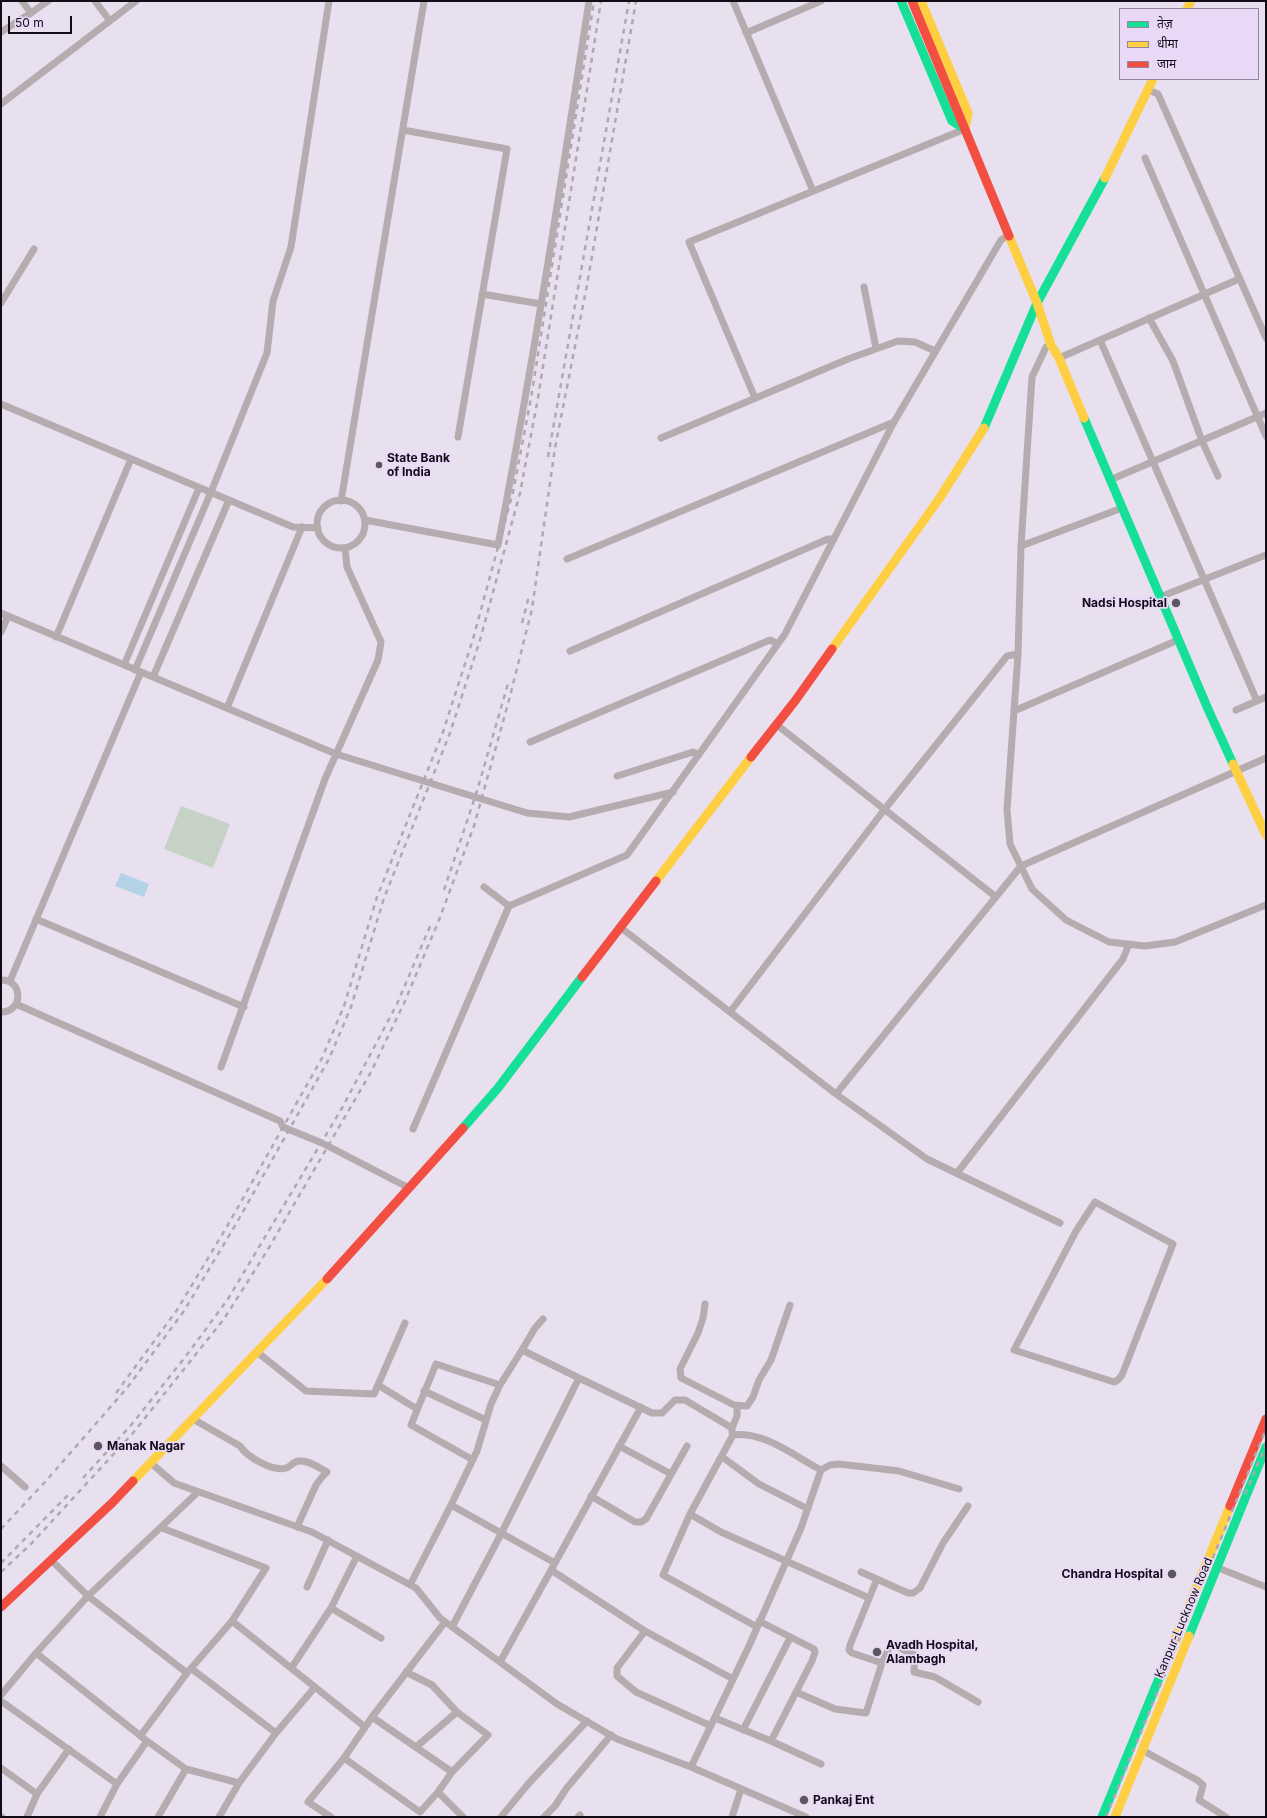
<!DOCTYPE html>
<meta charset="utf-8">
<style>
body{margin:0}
#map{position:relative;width:1267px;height:1818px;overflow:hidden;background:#e8dfef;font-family:Inter,"Noto Sans Devanagari",sans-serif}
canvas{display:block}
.frame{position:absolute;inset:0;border:2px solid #110c15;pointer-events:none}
.legend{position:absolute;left:1119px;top:8px;width:140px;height:72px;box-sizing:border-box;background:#e9d8f6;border:1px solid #93869c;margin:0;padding:5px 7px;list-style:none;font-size:12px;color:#110c15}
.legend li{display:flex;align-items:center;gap:8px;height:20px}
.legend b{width:20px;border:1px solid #93869c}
.scale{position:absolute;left:8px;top:16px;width:64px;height:18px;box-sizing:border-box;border:2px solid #110c15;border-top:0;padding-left:5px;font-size:12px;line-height:14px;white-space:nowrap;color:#110c15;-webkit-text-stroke:3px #e9d8f6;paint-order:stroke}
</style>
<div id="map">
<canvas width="1267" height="1818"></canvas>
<div class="frame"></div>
<ul class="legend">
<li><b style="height:5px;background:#16e098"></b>तेज़</li>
<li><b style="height:5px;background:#ffcf43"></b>धीमा</li>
<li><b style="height:5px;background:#f24e42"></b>जाम</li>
</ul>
<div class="scale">50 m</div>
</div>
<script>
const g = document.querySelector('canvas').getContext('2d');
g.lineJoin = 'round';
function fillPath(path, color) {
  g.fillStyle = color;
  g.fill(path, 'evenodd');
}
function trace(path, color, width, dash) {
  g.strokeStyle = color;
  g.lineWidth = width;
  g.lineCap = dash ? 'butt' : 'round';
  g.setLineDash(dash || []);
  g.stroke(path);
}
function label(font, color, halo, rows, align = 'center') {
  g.font = font + ' Inter,sans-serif';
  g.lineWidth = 3.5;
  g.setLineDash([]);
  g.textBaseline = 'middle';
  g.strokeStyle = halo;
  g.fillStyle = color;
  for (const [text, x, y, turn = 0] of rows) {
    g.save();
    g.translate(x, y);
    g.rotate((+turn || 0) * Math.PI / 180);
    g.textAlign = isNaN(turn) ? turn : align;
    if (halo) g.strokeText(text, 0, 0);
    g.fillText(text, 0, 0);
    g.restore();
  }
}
fillPath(new Path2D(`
 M181 806 230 824 213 868 164 849Z`), '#c7d2c7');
fillPath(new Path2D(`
 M121 873 149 884 144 897 115 886Z`), '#b3d2e5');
trace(new Path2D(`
 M22 1 31 13 48 1
 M95 1 110 21
 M733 1 813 191
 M1 32 31 13
 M746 33 821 1
 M1148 90 1158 94 1266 338
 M1 104 136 1
 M403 130 507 149 458 437
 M1145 158 1266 436
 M864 287 876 348
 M482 294 541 304
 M1 303 34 249
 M1149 318 1173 361 1202 441 1218 476
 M1100 340 1257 701
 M1051 345 1046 347 1032 377 1021 546 1018 654 1007 810 1010 844 1032 889 1066 920 1109 942 1145 946 1175 942 1266 905
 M1059 358 1239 279
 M755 398 689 242 965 129
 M1 404 293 527 318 528
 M661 438 848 359 898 341 915 342 935 351
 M1110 480 1266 413
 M317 524a24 24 0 1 1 48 0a24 24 0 1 1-48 0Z
 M341 501 424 1
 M365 520 498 545C533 365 561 183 589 1
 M1021 546 1122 508
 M567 559 894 422
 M1160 597 1266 555
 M1 613 336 754 527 813 569 817 673 792
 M1 632 8 616
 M56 637 131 459
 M570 651 828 539H834
 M124 665 199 488
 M135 670 211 492 267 353 273 301 291 247 293 234 329 1
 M153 677 229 500
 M227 708 302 527
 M1236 710 1266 697
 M1014 711 1178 640
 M777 725 996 897
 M530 742 770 640 778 644
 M617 776 693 752 699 755
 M484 887 509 906
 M36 919 244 1007
 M620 927 836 1094 927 1159 1060 1223
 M1 980C23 979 24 1012 1 1012
 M10 981 141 672
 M16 1004 280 1121 283 1127 322 1143 409 1188
 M730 1012 884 810 1007 656 1018 654
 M221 1067 325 779 378 660 381 642 347 567 345 548
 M836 1094 1021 866 1266 758
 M413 1129 509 906 627 855 785 634 894 422 1001 240 1009 235
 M957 1173 1123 959 1129 944
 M1095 1202 1173 1244 1122 1375 1118 1380 1114 1382 1014 1350 1076 1231Z
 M705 1304 703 1318 698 1333 680 1369 681 1378 734 1405 747 1406 753 1397 759 1380 771 1360 790 1305
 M257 1352 306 1391 374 1394 405 1323
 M579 1378 652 1413H662L675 1400H685L732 1428
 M378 1385 417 1409
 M424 1391 486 1420
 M193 1419 240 1446C247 1457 273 1472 286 1468 291 1467 293 1461 299 1461 309 1460 319 1468 327 1472L322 1477 316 1485 297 1527
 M732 1432V1428L737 1416V1405
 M619 1446 671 1474
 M725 1459 759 1484 808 1509
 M473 1460 411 1425 436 1364 500 1385
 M151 1463 174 1483 312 1532 416 1588 440 1618 557 1704 617 1739 691 1767 806 1817
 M1 1466 25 1487
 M198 1492 88 1596 36 1653 147 1741 186 1769 239 1783 276 1733 315 1687
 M591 1496 635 1522H641L646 1519 687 1446
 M451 1505 477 1451 491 1404 500 1385 522 1350
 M690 1514 721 1532 869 1598
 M357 1556 331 1608 381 1638
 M51 1560 88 1596 187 1673 232 1621 266 1568 162 1528
 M555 1563 641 1407
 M1216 1567 1266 1587
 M551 1570 645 1631 733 1679
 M861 1572 908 1593H913L920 1588 943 1543 968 1506
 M877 1579 850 1645 849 1650 852 1653 882 1663
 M410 1585 451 1505 555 1563 500 1662
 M307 1587 328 1540
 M232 1621 365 1727
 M445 1622 372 1717 452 1772 438 1792 463 1817
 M452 1627 501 1534 579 1378 522 1350 535 1328 543 1319
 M757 1627 663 1575 690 1514 733 1435C762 1430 796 1457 821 1470
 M645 1631 617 1668V1676L636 1692 711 1726
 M292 1667 331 1608
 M192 1669 276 1733
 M406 1672 432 1685 457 1712
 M796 1692 835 1709 866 1713 882 1663 891 1644 915 1655 914 1672 935 1677 978 1702
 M1 1695 36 1653
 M1 1701 117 1784 147 1741
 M372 1717 344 1758 420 1812 438 1792
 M715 1718 771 1741 812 1661 815 1652 814 1649 759 1621
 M743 1730 790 1638
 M141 1735 187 1673
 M771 1741 821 1764
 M416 1747 457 1712 488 1735 452 1772
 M1142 1750 1197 1780 1203 1785 1199 1800 1226 1817
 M691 1767 749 1646 801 1528 821 1470 830 1465 839 1464 899 1471 959 1489
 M1 1768 37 1794 69 1749
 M1 1817H2
 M27 1817 37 1794
 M100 1817 117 1784
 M158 1817 186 1769
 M219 1817 239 1783
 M331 1817 308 1802 344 1758
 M501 1817 529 1783 587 1721
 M544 1817 555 1806 566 1789 611 1735
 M578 1817 580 1815
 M732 1817 741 1789`), '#b4acaf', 7);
trace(new Path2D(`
 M901 1 952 121 965 129
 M1084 418 1208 709 1233 764
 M984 428 1037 303 1105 178
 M463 1128 498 1088 582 977
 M1189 1636 1266 1447
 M1102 1817 1171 1649`), '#16e098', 9);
trace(new Path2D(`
 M921 1 968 113 965 129
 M1187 9 1191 1
 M1105 178 1153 79
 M1009 236 1037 303 1051 345 1059 358 1084 418
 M832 649 939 499 984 428
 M1233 764 1266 835
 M656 881 751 757
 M133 1481 327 1279
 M1171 1649 1230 1506
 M1115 1817 1189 1636`), '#ffcf43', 9);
trace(new Path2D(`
 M912 1 1009 236
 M751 757 795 701 832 649
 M582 977 656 881
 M327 1279 463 1128
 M1230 1506 1266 1419
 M1 1607 112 1503 133 1481`), '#f24e42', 9);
trace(new Path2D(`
 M548 457 629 1
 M522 623 529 596
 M444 890 477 791 509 680
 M116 1393 177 1310 229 1223 322 1058 344 1006 377 897 443 732 473 639 513 492 531 398 594 1
 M83 1478 132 1424 186 1356 228 1299 342 1108 397 1004 431 924
 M1245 1494 1266 1445
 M1 1529 45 1482 127 1388 184 1311 236 1224 329 1059 351 1007 384 898 450 733 480 640 520 493 538 398 601 1
 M1 1563 70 1493
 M1 1572 31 1544 133 1433 224 1319 267 1251 371 1072 405 1001 439 920 474 826 509 700 532 609 555 448 587 285 636 1
 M1106 1817 1266 1429`), '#afa8b1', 2.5, [5, 5]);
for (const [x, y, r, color] of [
 [379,465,4,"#5c5661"],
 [1176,603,5,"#5c5661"],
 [98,1446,5,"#5c5661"],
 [1172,1574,5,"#5c5661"],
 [877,1652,5,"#5c5661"],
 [804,1800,5,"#5c5661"]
]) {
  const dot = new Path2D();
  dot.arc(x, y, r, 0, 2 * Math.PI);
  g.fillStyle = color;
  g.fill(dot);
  trace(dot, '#e9d8f6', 1.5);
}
label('bold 12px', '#110c15', '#e9d8f6', [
 ["State Bank",387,458],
 ["of India",387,472],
 ["Nadsi Hospital",1167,603,"right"],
 ["Manak Nagar",107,1446],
 ["Chandra Hospital",1163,1574,"right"],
 ["Avadh Hospital,",886,1645],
 ["Alambagh",886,1659],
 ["Pankaj Ent",813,1800]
], 'left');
label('12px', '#110c15', '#e9d8f6', [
 ["Kanpur-Lucknow Road",1184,1618,-67]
]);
</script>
